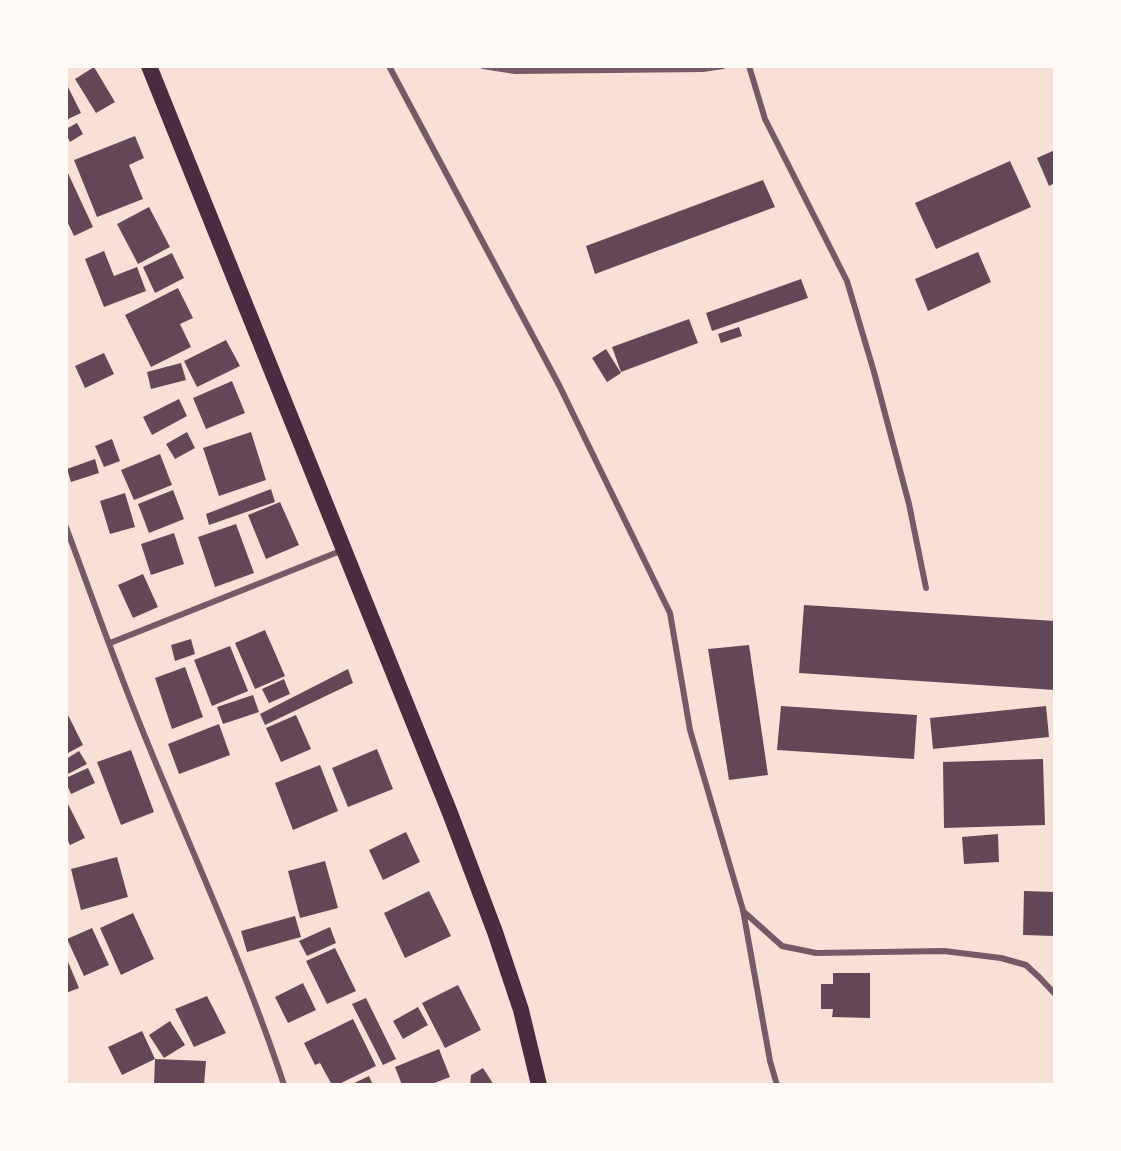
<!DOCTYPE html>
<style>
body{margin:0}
#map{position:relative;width:1121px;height:1151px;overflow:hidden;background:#f7e1d7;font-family:"Fira Sans",sans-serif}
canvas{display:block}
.frame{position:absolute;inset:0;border:68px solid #fffaf5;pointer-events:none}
</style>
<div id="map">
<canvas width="1121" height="1151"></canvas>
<div class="frame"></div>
</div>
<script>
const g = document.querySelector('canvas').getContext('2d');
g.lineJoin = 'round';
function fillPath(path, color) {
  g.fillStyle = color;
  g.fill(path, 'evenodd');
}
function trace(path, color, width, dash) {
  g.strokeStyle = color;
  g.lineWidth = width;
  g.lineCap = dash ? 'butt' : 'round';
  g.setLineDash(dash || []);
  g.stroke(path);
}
fillPath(new Path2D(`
 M94 67 115 102 96 113 75 79Z
 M66 83 81 113 66 120Z
 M77 123 83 134 70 142 66 134V129Z
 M135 136 144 158 129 165 143 199 97 217 74 160Z
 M1055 150V183L1049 186 1037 158Z
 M1010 161 1031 207 936 249 915 203Z
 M66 169 93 227 74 236 66 219Z
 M763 180 775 207 595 274 586 246Z
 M149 207 170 247 138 264 117 224Z
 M104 251 114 276 137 267 146 291 104 307 85 259Z
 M978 252 991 282 928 311 915 279Z
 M172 253 184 278 155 293 143 267Z
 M801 279 808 298 712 331 706 313Z
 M178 288 193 318 180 324 191 347 151 367 125 315Z
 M689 319 698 343 621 372 612 347Z
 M739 327 742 336 721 343 718 334Z
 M226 340 240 366 197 387 184 361Z
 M606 349 621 373 607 382 592 358Z
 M104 353 114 374 85 388 75 366Z
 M181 363 186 380 151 389 147 372Z
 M232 381 245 413 206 429 193 398Z
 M179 399 187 416 152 435 143 417Z
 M187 432 195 448 175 459 166 444Z
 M251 432 266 480 219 496 203 448Z
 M112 439 120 461 104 467 95 446Z
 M160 454 172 485 134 500 121 470Z
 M95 459 99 473 71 482 67 469Z
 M271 489 275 502 209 525 206 514Z
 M173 490 184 519 149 533 138 504Z
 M125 493 135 527 110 534 100 501Z
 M280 502 299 545 266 559 248 515Z
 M236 524 254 573 215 587 198 537Z
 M174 533 184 564 151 575 141 544Z
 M143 574 158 607 133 618 118 585Z
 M804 605 1055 621V690L799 673Z
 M265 630 285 676 255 689 235 643Z
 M191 639 195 654 175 661 171 645Z
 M749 645 768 775 729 780 708 649Z
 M230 646 248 691 212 706 194 660Z
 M185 667 203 717 172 729 155 678Z
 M348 669 353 683 265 725 260 714Z
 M284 679 290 694 269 703 262 689Z
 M253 695 259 712 223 724 217 707Z
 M781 706 917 715 914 759 777 750Z
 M1046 706 1049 737 933 749 930 718Z
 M66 711 83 745 66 754Z
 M296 715 311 749 281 762 266 728Z
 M219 724 230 755 179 774 168 744Z
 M377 749 393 789 348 807 332 768Z
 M131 750 154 812 121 825 97 762Z
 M79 751 87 764 66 775V759Z
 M1043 759 1045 825 944 828 943 762Z
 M320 765 338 811 293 830 275 783Z
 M88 768 95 783 71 794 66 783V778Z
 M66 800 85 838 70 845 66 837Z
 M406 832 420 862 383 880 369 850Z
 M998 834 999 862 964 864 962 837Z
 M117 857 128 897 81 910 71 869Z
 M325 861 338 908 300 918 288 871Z
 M429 891 451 936 405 958 384 913Z
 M1024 891 1055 892V936L1023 935Z
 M133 913 154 959 121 975 100 928Z
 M295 916 301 937 247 952 241 931Z
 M330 927 336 943 307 956 299 941Z
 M92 928 109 965 84 976 67 939Z
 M335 948 356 991 327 1004 306 961Z
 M66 957 79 988 66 993Z
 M833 973H870V1018L832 1017 833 1009H821V984H833Z
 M303 983 316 1010 288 1023 275 997Z
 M458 985 481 1030 445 1048 422 1003Z
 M207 996 226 1033 194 1047 175 1009Z
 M366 998 396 1059 383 1065 352 1004Z
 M418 1007 428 1025 403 1039 393 1021Z
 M353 1019 376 1066 337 1085H332L320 1063 315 1065 304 1043Z
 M170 1021 185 1045 164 1058 149 1035Z
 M142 1031 155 1059 206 1061 204 1085H154L155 1059 122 1075 108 1047Z
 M439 1049 450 1077 429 1085H402L395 1067Z
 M483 1068 494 1085H470L471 1075Z
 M369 1076 373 1085H350Z`), '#644757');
trace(new Path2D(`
 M389 66 559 385 670 613 690 730 743 910 770 1061 777 1085
 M483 66 515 71 703 69 723 66
 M749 66 765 119 847 281 874 372 909 504 926 588
 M66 527C93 599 118 672 148 744 194 857 246 969 284 1085
 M110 643 343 550
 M743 911 782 946 816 953 944 951 1001 958 1026 965 1039 977 1055 994`), '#755966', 6);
trace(new Path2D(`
 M149 66 450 813 495 932 521 1010 539 1085`), '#4a2c40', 16);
</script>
